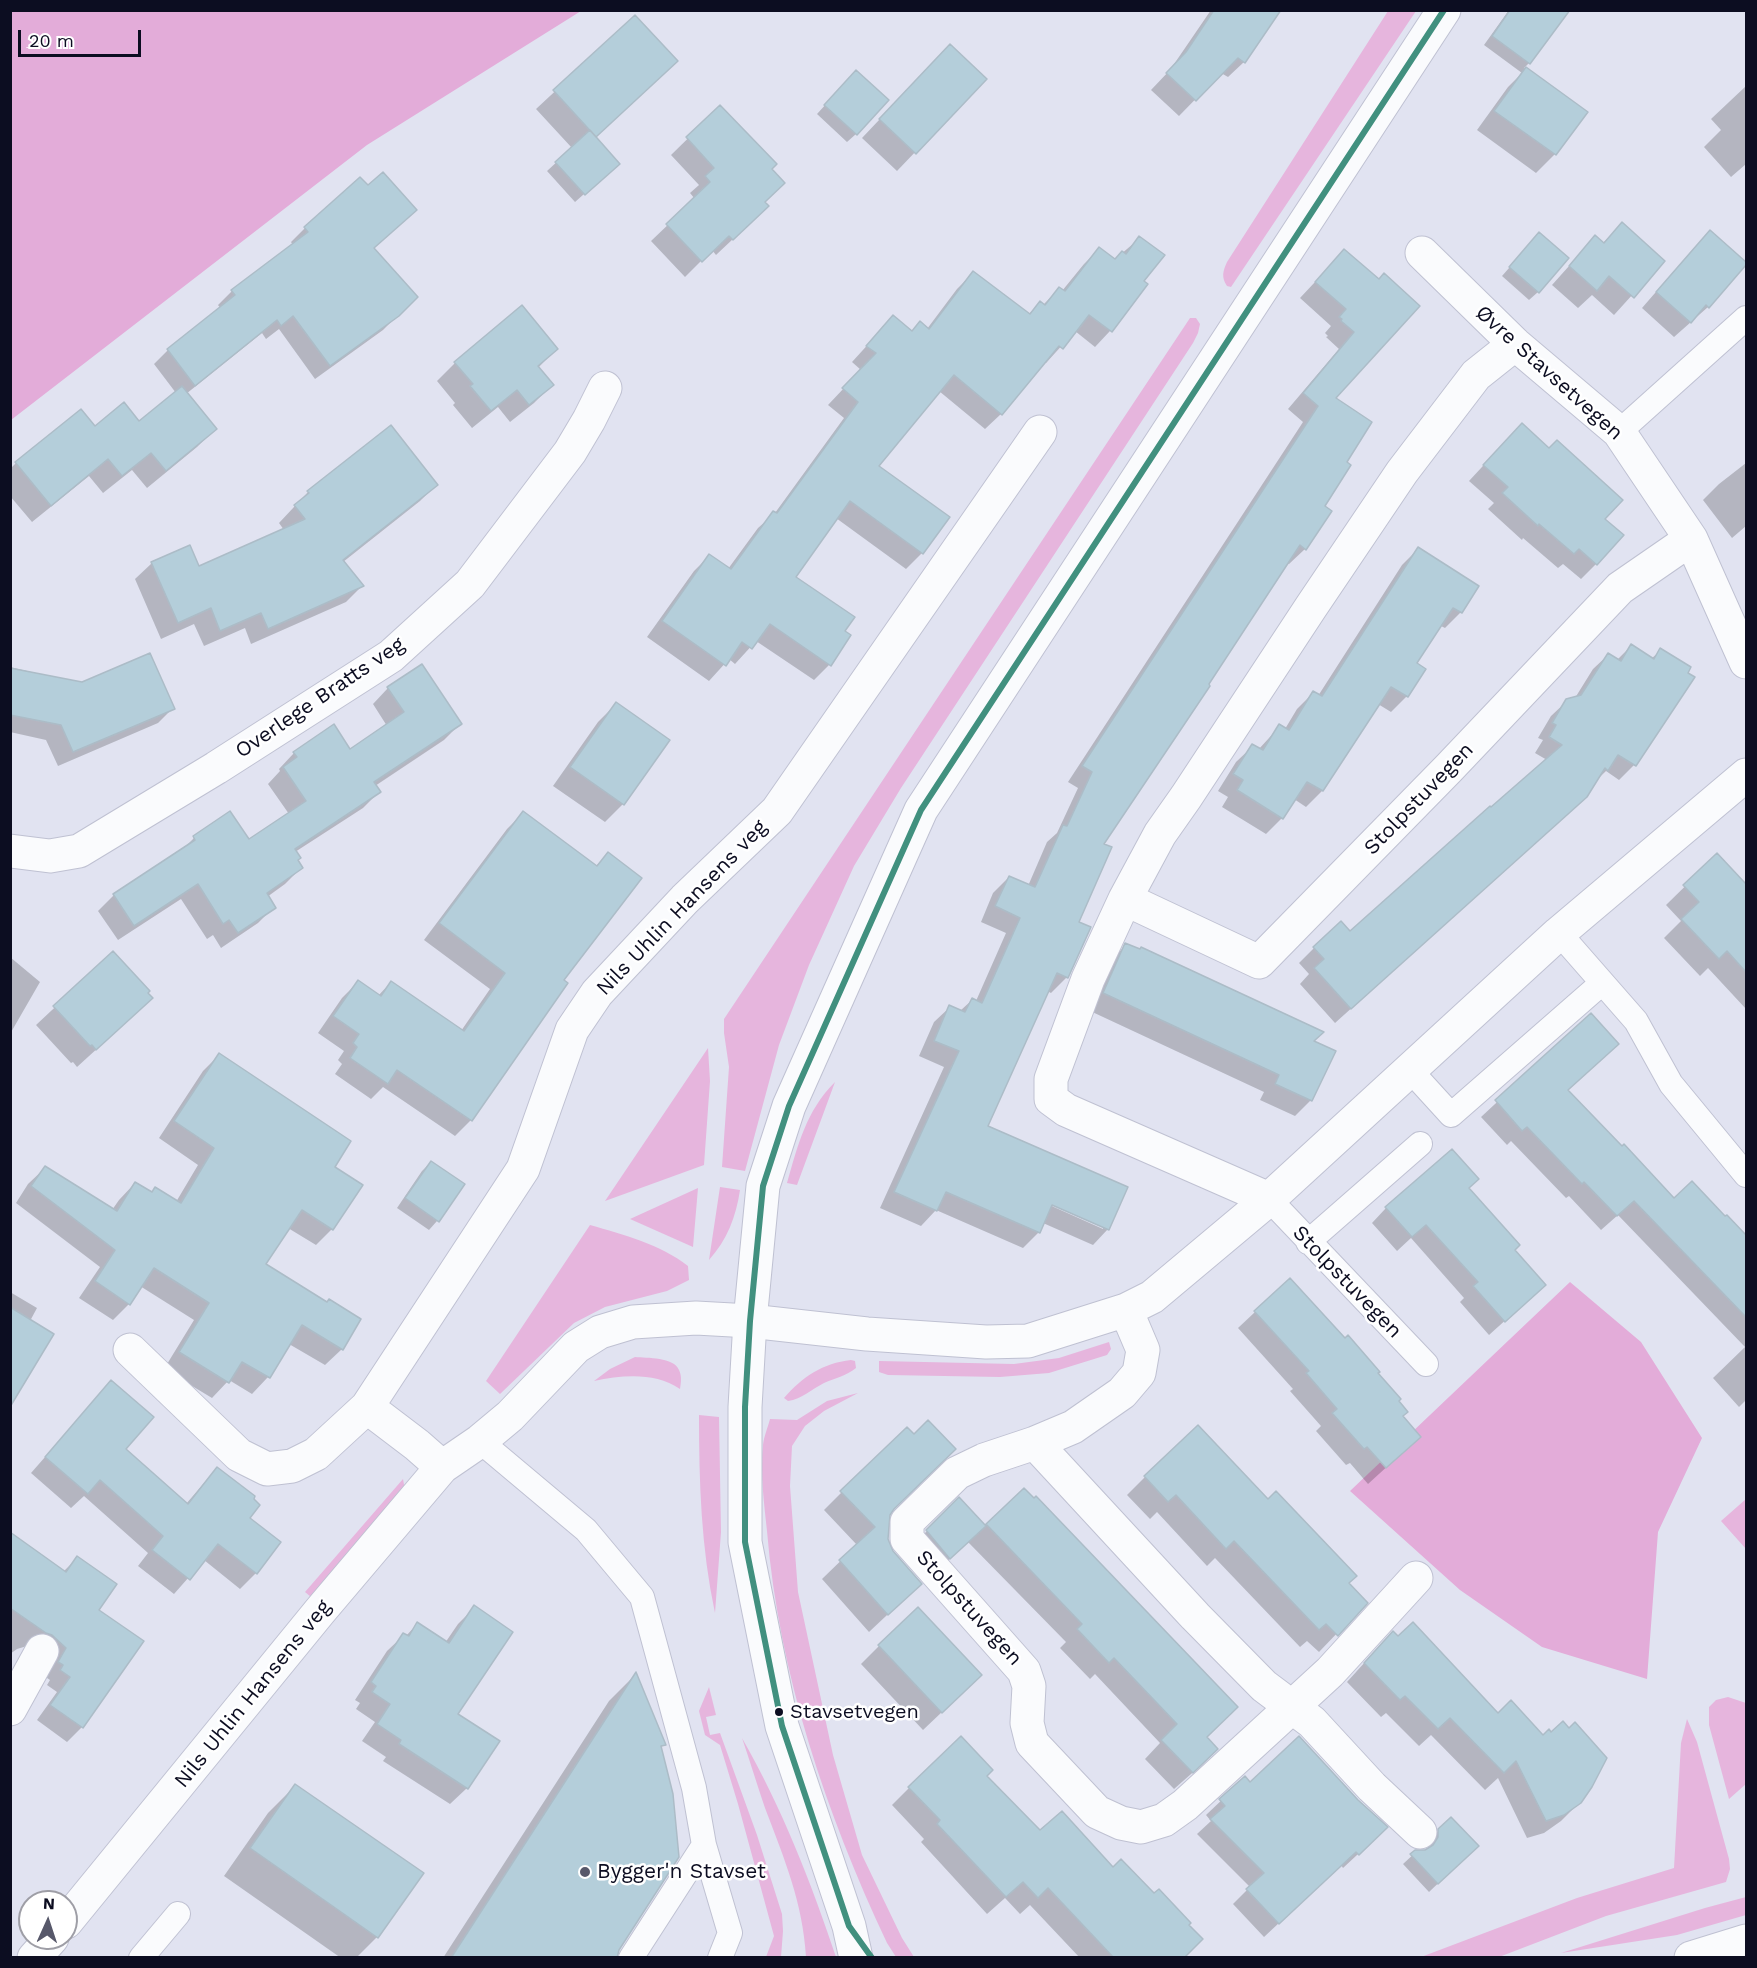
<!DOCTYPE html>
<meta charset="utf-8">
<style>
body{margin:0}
#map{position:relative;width:1757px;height:1968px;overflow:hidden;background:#e1e3f1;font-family:"Work Sans",sans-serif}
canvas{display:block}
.frame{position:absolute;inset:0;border:12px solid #0c0d21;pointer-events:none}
.north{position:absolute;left:18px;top:1890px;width:60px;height:60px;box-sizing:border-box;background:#fff;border:2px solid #9e9ea6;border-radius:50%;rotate:3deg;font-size:16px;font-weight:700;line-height:24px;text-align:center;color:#0c0d21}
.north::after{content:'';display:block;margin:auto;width:21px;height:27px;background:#57586a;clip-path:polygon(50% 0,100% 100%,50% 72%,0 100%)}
.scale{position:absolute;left:18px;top:30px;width:123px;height:27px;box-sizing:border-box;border:3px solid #0c0d21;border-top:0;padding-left:8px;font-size:18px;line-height:21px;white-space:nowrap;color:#0c0d21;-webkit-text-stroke:4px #fff;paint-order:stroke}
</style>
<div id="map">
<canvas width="1757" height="1968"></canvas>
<div class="frame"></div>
<div class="north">N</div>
<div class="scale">20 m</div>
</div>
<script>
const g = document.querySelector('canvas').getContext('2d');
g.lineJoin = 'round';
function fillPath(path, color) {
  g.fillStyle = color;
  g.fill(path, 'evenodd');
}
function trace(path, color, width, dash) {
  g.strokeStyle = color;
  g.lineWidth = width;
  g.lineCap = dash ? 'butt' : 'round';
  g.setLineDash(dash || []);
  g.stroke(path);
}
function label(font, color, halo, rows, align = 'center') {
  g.font = font + ' "Work Sans",sans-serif';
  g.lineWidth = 5;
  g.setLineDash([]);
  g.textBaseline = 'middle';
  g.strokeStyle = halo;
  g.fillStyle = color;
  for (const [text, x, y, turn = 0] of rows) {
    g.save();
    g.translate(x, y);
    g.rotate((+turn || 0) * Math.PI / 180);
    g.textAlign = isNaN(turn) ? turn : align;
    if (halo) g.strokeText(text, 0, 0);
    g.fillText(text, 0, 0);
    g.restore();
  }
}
fillPath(new Path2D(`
 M1388 11H1416L1231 287 1227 286C1221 277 1223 271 1227 262Z
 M1190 318H1196L1200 324 1198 333 1193 343 901 788 854 866 809 965 779 1045 745 1171 722 1167 729 1067 724 1033V1019Z
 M708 1048 710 1081 704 1165 605 1201Z
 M835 1082 797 1185 787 1183C798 1145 806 1111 835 1082Z
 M720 1187 740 1190C736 1217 727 1240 709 1260Z
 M698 1188 693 1247 630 1219Z
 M590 1225C624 1235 660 1244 688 1266L689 1280 667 1291 605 1307 574 1323 500 1394 486 1381Z
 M1109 1342 1111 1349 1107 1355 1049 1373 1000 1377 888 1375 879 1372V1361L1014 1364 1059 1358Z
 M635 1357C647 1358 674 1357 679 1370 682 1376 681 1383 680 1389 655 1372 623 1375 594 1381L610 1369Z
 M851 1360 855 1361 856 1368C846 1376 835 1378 824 1383 812 1389 802 1399 788 1401L784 1398C802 1377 823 1363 851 1360Z
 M858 1393 824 1411 805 1426 792 1446 790 1486 798 1592 833 1755 862 1855 902 1938 914 1957H896L887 1943C826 1813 779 1675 767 1531 764 1503 760 1473 763 1445 764 1436 768 1427 770 1419L797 1420 827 1401Z
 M699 1415 719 1417 721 1532 715 1613C701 1547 699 1482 699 1415Z
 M403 1479 405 1490 311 1597 305 1592Z
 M1746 1499V1549L1721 1521Z
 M709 1687 716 1715 706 1717 710 1735 720 1733 757 1835 782 1914 783 1931 781 1957H766L774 1936 738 1804 720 1745 705 1735 699 1711Z
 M1728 1697 1746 1703V1784L1729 1799 1709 1725V1707L1716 1700Z
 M1687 1719 1697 1742 1729 1859 1730 1869 1726 1882 1606 1916 1499 1957H1421L1577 1898 1674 1868 1681 1743Z
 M742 1738C782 1808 811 1882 836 1957H806C803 1903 784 1858 765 1808 757 1785 750 1761 742 1738Z
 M1746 1897V1915L1677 1935 1561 1953 1705 1908Z`), '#e6b5dd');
fillPath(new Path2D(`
 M11 10H581V11L367 145 11 420Z
 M1570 1282 1641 1342 1702 1438 1658 1532 1647 1679 1542 1647 1460 1590 1350 1491Z`), '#e3acd9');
fillPath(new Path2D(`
 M1211 10H1279L1244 62 1228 77 1221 73 1179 116 1151 90 1170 70Z
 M1509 10H1555L1529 63 1524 68 1586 112 1554 155 1536 173 1477 130 1508 87 1522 73 1484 45Z
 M635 17 594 137 609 172 575 202 547 171 572 148 536 109Z
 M932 64 985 79 897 171 862 138Z
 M847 81 856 134 847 142 817 114Z
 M1746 86V164L1731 177 1704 147 1721 130 1711 119Z
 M720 107 770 169 763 202 751 222 716 255 712 250 685 277 651 241 695 199 690 193 699 185 671 155Z
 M368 187 415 210 373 249 402 311 383 330 315 379 279 329 266 339 262 333 186 394 215 429 197 447 147 488 132 470 103 493 89 476 32 522 10 496V469L16 463 94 429 139 423 176 393 154 364 168 350 221 309 218 305 232 291 293 245 291 242 305 228Z
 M1622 224 1663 261 1614 315 1592 295 1578 308 1552 285 1595 237 1603 243Z
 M1140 238 1142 282 1146 285 1110 331 1095 347 1075 331 1046 363 1044 362 1001 414 985 429 939 391 877 466 922 553 906 569 836 518 794 577 843 631 829 665 814 680 756 641 735 664 729 659 709 681 647 637 694 571 709 556 728 569 758 528 775 513 844 418 828 405 861 370 852 362 893 317 912 332 927 329 957 289 973 273 1029 314 1040 303 1043 305 1059 289 1062 291 1084 264 1099 249 1114 260Z
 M1531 243 1538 292 1529 300 1502 276Z
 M1694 248 1708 307 1674 337 1642 308Z
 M1344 251 1379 281 1333 399 1344 463 1323 506 1305 549 1289 564 1287 563 1102 844 1077 922 1067 977 1051 993 1047 991 986 1127 1108 1229 1093 1245 1043 1223 1039 1232 1023 1248 936 1210 921 1226 880 1208 944 1067 919 1056 934 1022 950 1007 960 1011 972 1000 976 1001 1006 933 981 922 993 893 1009 877 1028 886 1047 842 1057 833 1078 788 1068 782 1303 422 1288 409 1339 349 1326 337 1328 336 1325 333 1331 326 1300 298ZM1046 1200 1103 1225V1229L1045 1203Z
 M522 308 556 349 538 368 552 385 534 403 510 422 498 407 472 428 453 405 455 403 437 381 455 363Z
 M1507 440 1603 519 1596 564 1581 579 1563 564 1558 568 1523 538 1522 540 1488 509 1494 503 1469 481Z
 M1746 463V526L1732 538 1703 500 1719 484Z
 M436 485 420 501 343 562 362 586 346 602 251 644 245 628 204 646 194 624 161 639 135 579 152 563 198 568 284 530 279 523 308 492Z
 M1418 549 1461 612 1445 628 1439 625 1415 663 1424 669 1407 696 1391 712 1378 704 1322 791 1306 807 1294 799 1282 818 1266 834 1222 807 1228 797 1218 791 1236 762 1253 746 1258 750 1280 726 1285 729 1297 709 1313 693 1318 696 1402 565Z
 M1631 646 1651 659 1661 650 1634 765 1619 780 1606 771 1494 880 1335 1023 1300 984 1309 974 1299 963 1314 948 1349 934 1547 760 1535 753 1543 740 1538 738 1551 716 1567 701 1575 698 1593 669 1608 655 1617 660Z
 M10 667 83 684 173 708 158 723 58 766 46 740 10 732Z
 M388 688 460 724 444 740 375 786 379 792 363 808 295 852 296 861 301 868 285 884 267 897 274 907 258 923 221 948 213 935 207 939 181 899 118 940 98 911 114 895 179 853 194 838 249 841 289 814 268 784 280 771 279 769 294 753 350 751 387 726 373 704Z
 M616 704 623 804 605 822 553 786 598 722Z
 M523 813 595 867 608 854 562 980 566 983 471 1120 455 1136 383 1087 371 1099 335 1074 342 1064 338 1060 344 1051 318 1033 342 998 358 982 378 996 391 982 461 1031 490 989 424 940 507 829Z
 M1717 855 1746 886V1009L1708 968 1700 976 1664 938 1681 921 1666 905Z
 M1126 945 1313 1042 1311 1100 1295 1116 1260 1100 1264 1092 1088 1010 1110 961Z
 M113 953 133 1016 77 1067 73 1062 71 1063 36 1025Z
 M10 957 40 982 10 1034Z
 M1591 1015 1566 1091 1674 1200 1724 1218 1727 1217 1746 1237V1260L1742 1264 1746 1270V1400L1739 1407 1713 1378 1745 1347 1618 1215 1601 1230 1569 1196 1566 1198 1511 1141 1507 1145 1481 1117Z
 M219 1055 333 1167 332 1229 316 1245 288 1228 264 1265 342 1349 325 1365 289 1344 268 1377 252 1394 229 1380 212 1398 164 1369 194 1320 140 1286 129 1304 113 1320 79 1298 100 1267 16 1203 28 1184 45 1168 112 1210 119 1200 135 1183 151 1193 176 1202 198 1165 159 1138 203 1071Z
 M431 1162 463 1185 437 1221 429 1230 397 1208 422 1171Z
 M1467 1188 1513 1250 1529 1299 1489 1335 1460 1302 1464 1298 1411 1238 1397 1251 1372 1223 1386 1208Z
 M10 1292 37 1308 30 1321 10 1398Z
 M1255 1312 1376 1373 1397 1401 1401 1416 1402 1453 1368 1484 1350 1463 1346 1465 1316 1431 1321 1426 1290 1391 1293 1389 1238 1328Z
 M111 1382 124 1449 186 1504 217 1468 248 1518 279 1543 256 1573 240 1589 204 1560 174 1594 138 1566 148 1553 84 1496 71 1508 31 1473Z
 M1145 1477 1347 1583 1366 1603 1319 1652 1307 1641 1300 1647 1215 1558 1207 1566 1157 1512 1150 1519 1127 1495Z
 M1024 1490 1205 1738 1199 1767 1174 1789 1145 1759 1160 1743 1095 1674 1090 1679 1060 1648 1066 1642 968 1542 941 1567 918 1540 959 1499 985 1527Z
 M842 1492 888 1515 887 1539 891 1552 920 1584 869 1632 822 1579 857 1545 824 1510Z
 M10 1551 63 1572 77 1558 97 1610 142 1642 82 1727 67 1742 37 1720 57 1692 47 1685 50 1680 44 1676 27 1646 17 1649 10 1654Z
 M475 1607 456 1714 467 1788 450 1804 383 1761 386 1757 362 1741 375 1722 356 1709 360 1703 355 1700 387 1651 404 1635 406 1636 417 1624 445 1643 458 1624Z
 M879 1646 962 1693 923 1730 861 1664Z
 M1375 1651 1543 1737 1551 1734 1580 1802 1561 1821 1544 1833 1527 1838 1498 1778 1485 1790 1431 1735 1419 1746 1386 1713 1381 1717 1347 1682Z
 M635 1675 664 1745 660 1748 616 1958H443L609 1701Z
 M985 1776 1040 1833 1182 1958H1089L1088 1956 1080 1958 1030 1905 1020 1914 1005 1898 987 1914 921 1842 924 1839 892 1805 909 1788Z
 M1245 1778 1250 1784 1371 1842 1343 1868 1341 1865 1264 1937 1233 1904 1250 1887 1197 1834 1211 1821 1206 1815Z
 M295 1786 377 1937 356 1958H341L224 1876 268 1813Z
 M1451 1819 1468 1855 1429 1892 1403 1864 1416 1852 1428 1850 1430 1839Z`), '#0003');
const building = new Path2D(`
 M1214 10H1281L1245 63 1238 58 1196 101 1166 73 1186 52Z
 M1510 10H1570L1530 64 1492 36Z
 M635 15 678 61 596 137 553 90Z
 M950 44 987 79 916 154 879 119Z
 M1526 67 1588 112 1556 155 1494 111Z
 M856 70 889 100 857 135 824 105Z
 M720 105 777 164 772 169 785 183 765 202 769 206 733 240 729 236 702 262 666 224 710 182 705 176 714 168 686 137Z
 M590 130 620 164 585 195 555 162Z
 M383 172 417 210 374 248 418 297 399 316 330 366 293 316 281 326 277 320 195 386 167 349 235 295 231 290 308 232 304 227 360 177 368 185Z
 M1622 222 1665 261 1634 298 1609 276 1597 291 1569 266 1595 235 1604 243Z
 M1710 230 1746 262V265L1709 308 1706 305 1691 323 1656 292Z
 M1539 232 1569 258 1539 293 1509 267Z
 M1139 236 1165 255 1144 281 1148 284 1112 332 1089 315 1063 349 1059 346 1002 415 954 375 879 466 950 517 923 554 850 501 796 577 855 617 845 631 851 635 831 666 770 624 752 649 742 642 726 666 662 621 709 554 731 569 773 511 777 513 858 402 842 388 876 353 866 346 893 315 912 331 920 321 929 329 973 271 1030 314 1040 301 1045 305 1059 287 1065 291 1099 247 1115 259 1122 251 1126 254Z
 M1344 249 1379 279 1384 273 1420 306 1336 398 1372 422 1347 462 1351 465 1325 506 1332 511 1306 550 1300 545 1209 684 1210 686 1104 844 1112 847 1079 922 1091 927 1068 978 1057 973 988 1126 1128 1187 1109 1230 1052 1205 1040 1233 946 1192 937 1211 894 1192 959 1051 934 1041 949 1005 965 1012 972 998 982 1003 1020 918 995 906 1009 876 1035 887 1063 825 1067 826 1092 772 1082 766 1318 406 1303 393 1354 332 1341 321 1342 319 1339 317 1346 309 1315 282Z
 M522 305 558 349 538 366 554 385 529 405 517 390 491 411 470 386 473 384 454 362Z
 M182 386 217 429 166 471 151 453 122 476 108 459 51 506 15 462 81 409 95 426 124 402 139 421Z
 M1522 423 1549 448 1557 440 1623 500 1605 519 1624 535 1597 565 1579 549 1574 554 1539 524 1538 526 1502 493 1508 487 1483 465Z
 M391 425 438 485 343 560 364 586 268 629 261 613 220 631 211 608 178 623 151 562 190 545 199 566 305 519 294 505 309 493 307 491Z
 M1418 547 1479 586 1462 613 1453 608 1417 663 1426 669 1408 697 1391 687 1323 791 1307 782 1283 819 1237 790 1243 780 1233 774 1252 744 1263 750 1279 724 1289 730 1313 691 1322 696Z
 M1631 644 1654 659 1660 648 1691 667 1688 673 1695 677 1636 766 1618 755 1608 771 1605 768 1587 797 1351 1009 1314 968 1324 959 1313 947 1341 921 1350 931 1490 806 1491 807 1562 745 1549 737 1556 725 1552 723 1566 699 1581 695 1608 653 1621 661Z
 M150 653 175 709 73 752 61 725 10 715V668L82 682Z
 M422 664 462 724 374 782 381 792 295 849 301 858 298 860 303 868 267 893 276 908 238 933 229 920 223 924 198 884 134 926 113 894 195 840 193 836 230 811 249 839 306 801 283 767 297 757 293 752 334 724 350 749 404 712 387 687Z
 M616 702 670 740 624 805 570 767Z
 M523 811 597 866 608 852 642 878 564 980 568 983 472 1121 397 1070 388 1084 350 1058 357 1047 353 1043 359 1034 333 1016 358 980 381 996 391 981 464 1031 505 973 439 923Z
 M1717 853 1746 884V972L1727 951 1719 959 1681 919 1699 902 1683 885Z
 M1125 943 1140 949 1141 947 1324 1032 1314 1041 1336 1051 1312 1101 1275 1084 1279 1075 1103 993Z
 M113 951 150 991 148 993 153 998 96 1050 92 1045 90 1046 53 1006Z
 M1591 1013 1619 1044 1568 1090 1622 1146 1624 1144 1674 1198 1692 1181 1725 1216 1727 1215 1746 1235V1317L1634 1201 1617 1216 1584 1182 1582 1184 1527 1127 1522 1131 1495 1100Z
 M219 1053 351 1141 335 1167 363 1185 333 1230 302 1210 266 1264 327 1302 329 1299 361 1319 343 1350 302 1325 270 1378 242 1362 229 1383 179 1352 209 1303 154 1268 130 1305 95 1281 115 1250 31 1186 45 1166 117 1211 135 1182 152 1192 155 1187 181 1203 214 1148 174 1121Z
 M1452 1149 1479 1179 1469 1188 1520 1245 1515 1250 1546 1285 1505 1322 1473 1286 1478 1282 1426 1225 1412 1237 1385 1207Z
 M431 1161 465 1184 439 1222 405 1198Z
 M1290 1278 1345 1338 1348 1335 1380 1372 1378 1373 1401 1399 1399 1401 1408 1412 1403 1416 1421 1437 1386 1468 1367 1447 1364 1449 1332 1413 1337 1409 1306 1373 1309 1371 1254 1311Z
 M10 1307 54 1334 10 1407Z
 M111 1380 154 1417 126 1449 188 1504 217 1467 255 1496 254 1499 260 1505 250 1518 281 1542 257 1574 218 1544 190 1580 152 1550 163 1536 100 1480 88 1494 45 1457Z
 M928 1420 956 1449 894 1509 890 1515 888 1539 893 1551 922 1584 888 1615 839 1560 875 1527 840 1491 907 1427 914 1434Z
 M1198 1425 1268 1499 1276 1491 1357 1576 1349 1583 1368 1603 1338 1636 1326 1624 1319 1630 1234 1541 1226 1549 1176 1495 1168 1502 1144 1476Z
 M1024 1488 1034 1498 1036 1496 1238 1707 1207 1737 1218 1749 1193 1773 1161 1740 1177 1724 1114 1658 1109 1663 1077 1629 1082 1624 986 1524Z
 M959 1497 986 1526 950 1559 926 1530Z
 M10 1532 66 1572 77 1556 117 1584 99 1610 144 1641 83 1728 50 1705 70 1677 60 1670 63 1665 58 1662 66 1648 52 1635 46 1633 10 1608Z
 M474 1605 513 1632 458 1714 500 1741 468 1789 399 1744 401 1740 377 1724 390 1704 372 1692 376 1686 371 1682 403 1633 409 1636 417 1622 449 1643Z
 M918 1607 982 1675 942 1713 878 1645Z
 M1413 1622 1498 1713 1511 1700 1543 1735 1549 1729 1551 1732 1563 1721 1569 1728 1575 1722 1607 1758 1592 1787 1581 1803 1564 1815 1546 1821 1516 1761 1504 1773 1450 1718 1438 1729 1405 1696 1400 1700 1364 1663 1393 1631 1398 1636Z
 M636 1672 666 1745 661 1746 673 1794 679 1857 619 1950 617 1958H451Z
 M961 1736 993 1770 987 1776 1040 1830 1062 1811 1113 1867 1121 1859 1154 1893 1159 1889 1191 1923 1189 1925 1203 1939 1184 1958H1114L1048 1888 1038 1898 1023 1882 1006 1897 937 1824 940 1820 908 1787Z
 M1299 1736 1358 1800 1388 1827 1359 1855 1356 1852 1279 1924 1246 1889 1264 1873 1210 1819 1225 1806 1219 1799 1245 1776 1250 1782Z
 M295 1784 424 1873 378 1938 250 1848Z
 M1451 1817 1479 1846 1438 1884 1410 1854 1415 1850H1425L1433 1845 1438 1837V1829Z`);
fillPath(building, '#b4ceda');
trace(building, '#acbcc7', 1.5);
const service = new Path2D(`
 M1619 432 1746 318
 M1559 933 1636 1021 1671 1084 1746 1175
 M1410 1070 1451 1115 1602 983
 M1269 1199 1426 1364
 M1308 1242 1420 1144
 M480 1441 586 1530 642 1597 694 1788 704 1845 730 1933 720 1958
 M141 1958 178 1914
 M631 1958 704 1845`);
const minor = new Path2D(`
 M1422 253 1515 344 1619 432 1691 539 1746 662
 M10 851 50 856 79 851 216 768 391 656 470 584 570 452 589 420 605 388
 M1125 899 1259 962 1449 768 1620 588 1691 539
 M1269 1199 1066 1110 1051 1099V1079L1088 979 1125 899 1160 834 1186 797 1311 607 1402 472 1476 375 1515 344
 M1126 1310 1143 1350 1139 1373 1122 1393 1073 1427 1035 1443 984 1460 957 1473 907 1522V1539L1024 1671 1029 1686 1027 1723 1032 1743 1097 1812 1121 1823 1141 1827 1164 1820 1185 1805 1330 1672 1416 1578
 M130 1350 239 1455 267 1469 292 1466 316 1454 367 1407 523 1169 572 1030 597 993 685 899 777 811 1040 432
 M367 1407 417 1445 442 1467
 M1035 1443 1195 1616 1264 1686 1312 1722 1372 1787 1420 1832
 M10 1709 42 1651
 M66 1922 320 1611 442 1467 480 1441 510 1416 576 1347 600 1332 633 1322 696 1318 750 1321 867 1334 986 1342 1028 1341 1126 1310 1152 1297 1269 1199 1559 933 1746 775
 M34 1958 52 1938`);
const tertiary = new Path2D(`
 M856 1958 849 1926 782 1726 745 1542V1407L750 1321 763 1186 789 1106 921 810 1444 10`);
const secondary = new Path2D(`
 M1691 1958 1746 1941`);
trace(service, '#bfc1d2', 26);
trace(minor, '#bfc1d2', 35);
trace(tertiary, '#bfc1d2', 35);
trace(secondary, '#bfc1d2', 35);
trace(service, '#fafbfd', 24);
trace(minor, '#fafbfd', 33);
trace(tertiary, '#fafbfd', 33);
trace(secondary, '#fafbfd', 33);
trace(new Path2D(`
 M872 1958 849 1926 782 1726 745 1542V1407L750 1321 763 1186 789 1106 921 810 1444 10`), '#41907f', 6);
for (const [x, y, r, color] of [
 [779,1712,5,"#0c0d21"],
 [585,1872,6,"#57586a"]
]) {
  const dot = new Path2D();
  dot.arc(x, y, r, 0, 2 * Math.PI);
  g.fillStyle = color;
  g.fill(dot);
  trace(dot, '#fff', 2);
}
label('20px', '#0c0d21', '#fff', [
 ["Stavsetvegen",790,1712]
], 'left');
label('21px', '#0c0d21', '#fff', [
 ["Øvre Stavsetvegen",1549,373,42],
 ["Overlege Bratts veg",320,698,-34],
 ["Stolpstuvegen",1419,799,-46],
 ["Nils Uhlin Hansens veg",682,908,-46],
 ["Stolpstuvegen",1347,1282,46],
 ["Stolpstuvegen",969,1608,48],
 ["Nils Uhlin Hansens veg",253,1694,-51]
]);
label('21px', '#0c0d21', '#fff', [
 ["Bygger'n Stavset",597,1872]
], 'left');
</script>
